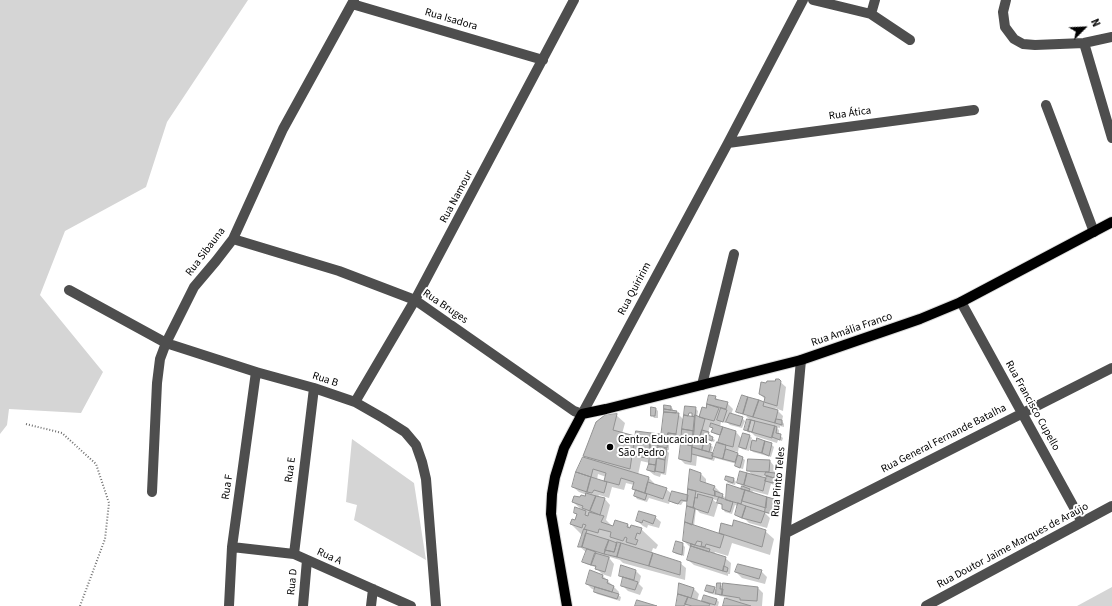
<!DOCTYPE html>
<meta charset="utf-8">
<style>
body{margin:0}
#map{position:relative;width:1112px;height:606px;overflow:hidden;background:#fff;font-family:"Source Sans 3",sans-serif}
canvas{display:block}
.north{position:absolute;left:1064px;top:8px;width:40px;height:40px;-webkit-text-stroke:3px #fff;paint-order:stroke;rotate:66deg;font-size:11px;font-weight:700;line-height:16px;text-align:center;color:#000}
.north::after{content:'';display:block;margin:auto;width:14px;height:18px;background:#000;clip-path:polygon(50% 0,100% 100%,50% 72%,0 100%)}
</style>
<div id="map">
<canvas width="1112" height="606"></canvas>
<div class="north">N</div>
</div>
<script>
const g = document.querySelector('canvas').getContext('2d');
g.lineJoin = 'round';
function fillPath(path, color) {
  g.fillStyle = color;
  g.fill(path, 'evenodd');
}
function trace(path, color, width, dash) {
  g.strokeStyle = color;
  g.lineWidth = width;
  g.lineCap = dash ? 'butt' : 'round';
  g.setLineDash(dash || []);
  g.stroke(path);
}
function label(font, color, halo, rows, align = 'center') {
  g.font = font + ' "Source Sans 3",sans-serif';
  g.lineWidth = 4;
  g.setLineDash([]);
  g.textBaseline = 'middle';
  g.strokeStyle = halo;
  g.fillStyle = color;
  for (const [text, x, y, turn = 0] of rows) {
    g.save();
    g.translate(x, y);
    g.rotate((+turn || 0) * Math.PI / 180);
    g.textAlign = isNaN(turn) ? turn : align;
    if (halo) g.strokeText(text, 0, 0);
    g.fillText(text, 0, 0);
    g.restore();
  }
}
fillPath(new Path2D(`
 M0 0H248L167 122 146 187 65 231 40 295 103 372 81 413 9 409 7 425 0 434Z
 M352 439 414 483 426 560 354 520 357 505 346 502Z
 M1112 587V606H1077Z`), '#d5d5d5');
fillPath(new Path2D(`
 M778 380 786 387 783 411 775 408 783 416 782 421 784 424V427L780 426V428L776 427 779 430V435L783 438 782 441 778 440 777 443 755 436 750 431V433L748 432 745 429 751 421 746 416 739 414 747 416 748 415 739 412V414L737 412 743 396 765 403 766 400 760 394 767 384 775 382Z
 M710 396 715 397 719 401 727 403 733 409 731 415 742 418 745 421 742 428 730 425 726 421V423L721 422 720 427 736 432 742 439 750 436 752 438 751 441 771 444 774 447 771 457 753 452 749 448V451L742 449 739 446 738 452 734 451 745 460 743 469 739 468 736 466 737 464 715 458 714 461 697 456 696 466 685 464 680 459 682 439H678V444L669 443V450L665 449 669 453 666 475 661 474 660 477 654 475 648 470 650 463 641 461 638 475 649 478 654 483V485L666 489 672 494 689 496 701 474 706 479V484L714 486 720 492 719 494 725 497 724 500 730 502 728 486 745 491 742 488 743 486 738 483 753 476 748 470 770 461 775 467V474L777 476 775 485 771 484 768 495 753 491 752 493 773 500 776 502 774 515 765 513 770 518 767 528 749 523 746 520 739 517 736 515 738 506 735 505 732 514 725 512 723 509V506L718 503 719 501 712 499 718 504 714 517 700 513 696 509 694 526 719 534 722 524 733 528 765 531 774 539 770 555 732 543 728 556 715 552 714 554 725 558 731 563 730 574H728V576L694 565 688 560 691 548 684 541 688 502H683L681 505 673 503 670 500 669 504 649 498 647 502 637 499 635 496 636 492 633 489 634 485 626 483 624 490 612 487 609 498 599 495 598 497 605 499 610 505 606 520 614 528 616 521 628 525 631 528 641 529 658 545 656 549 653 548 651 554 680 563 686 568 685 580 623 563 620 560 610 557V559L614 564 611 577 602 574 595 567 586 564 584 562 587 553 579 546 583 536 571 524 576 521 577 515 575 513 582 510 573 502 585 498 587 495 579 492 573 487 589 460 584 455 616 415 625 423 622 434 636 437 659 435 662 437 665 406 671 407 673 409V411L676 412 684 420 686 408H695L698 411 697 417 700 418 707 410ZM688 412H693V417H687ZM710 426 713 429 712 432 715 434 721 436 714 454 711 453 713 447 710 445 706 443 707 440 714 442 715 440 710 437 711 435 708 433ZM656 442 660 443 659 446 655 445ZM598 474 606 477 605 482 597 480ZM759 476 767 477 766 479 759 477Z
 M656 409 658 411V418H654L652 415Z
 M726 477 734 479 736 482 735 485 728 483 726 480Z
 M655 517 661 522 659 528 648 525 647 528 643 526 637 521Z
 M682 544 685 547 684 556 676 554 674 552Z
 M636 571 641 576 639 584 643 588 640 595 628 591 622 585 624 579 620 576Z
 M761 571 767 577 765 584 742 578 736 572Z
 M603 576 619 592 618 595 621 597 620 601 597 594 595 592V590L592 589 587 584Z
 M720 584 724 588H758L763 593 762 606H724L726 597 720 596 716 593V595L708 593 706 590 714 588 718 591Z
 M694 589 699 594 697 601 706 604 703 601 717 600 719 602 718 606H677Z`), '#0003');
const building = new Path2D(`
 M776 379H779L781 381 777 406 764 402 765 397 759 394 761 382 766 383 767 381H775Z
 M709 395 716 396 715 399 728 402 726 409 707 404Z
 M742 395 748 397 743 414 736 412Z
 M748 397 759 400 753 417 743 414Z
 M759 400 764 402 763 406 778 410 775 423 753 417Z
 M707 404 719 408 714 421 699 417 702 407 706 408Z
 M664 405 671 406V410L664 409Z
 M685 406 696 407 695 417 692 416V413H689L688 416 684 415Z
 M651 407 656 408 655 416H651Z
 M721 408 727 410 723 422 717 420Z
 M664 409 677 411 676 413 664 412Z
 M664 412 679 413 676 434 668 433V437H661Z
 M730 413 743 417 740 426 726 422Z
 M617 414 613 430 635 436 630 469 583 456 596 422 605 415Z
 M684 415 695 417 694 431 682 429Z
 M695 415 705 419 700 437 693 435Z
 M747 419 751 420 748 431 744 430Z
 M776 419 782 420V425L775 423Z
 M751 420 755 421 752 432 748 431Z
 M751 420 775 426 772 438 748 431Z
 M711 423 723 427 720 435 711 432 713 428 710 427Z
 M775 426 777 427 776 433 781 434 780 440 772 437Z
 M723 427 736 431 733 447 718 443Z
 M682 429 694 431 692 446 681 443Z
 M702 430 709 432 707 439 700 437Z
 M636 431 651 433 648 458 633 456Z
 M651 433 660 434 659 441 650 440Z
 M668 433 676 434V442L667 441Z
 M743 433 750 435 746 449 739 447Z
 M708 435 713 437 712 441 707 439Z
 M659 436 668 437 667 448 658 446Z
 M699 437 705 438 702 450 692 447 693 443H697Z
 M757 438 765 441 762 453 750 450 752 440 756 441Z
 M765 441 772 443 769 456 762 453Z
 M704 442 711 444 709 452 702 450Z
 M717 442 726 445 723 459 712 456Z
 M681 443 692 446 691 462 679 459Z
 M651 444 658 445 656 465 649 464Z
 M692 447 713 453 712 459 692 454Z
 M658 448 667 449 665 460 657 458Z
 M726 449 738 453 735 462 723 459Z
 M738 455 743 457 740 468 735 466Z
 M583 457 649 477 645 493 632 489 634 482 621 478 619 485 604 481 606 473 593 469 591 477 576 472Z
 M657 458 665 460 664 473 655 471Z
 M748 459 770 460 769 472 747 471Z
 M649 464 656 465 655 472 647 470Z
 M690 469 701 473 700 481 715 486 713 490 715 491V496L688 489Z
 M740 471 747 473 744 485 737 483Z
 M576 472 591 477 587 492 572 487Z
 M766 472 775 473 774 478 765 475Z
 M747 473 766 478 763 491 744 485Z
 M726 476 734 478 733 483 725 480Z
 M767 476 774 478 773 483 765 481Z
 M591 477 607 482 604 493 594 490 592 493 587 492Z
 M648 482 667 488 663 499 645 493Z
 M727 484 745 490 741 504 726 500Z
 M742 486 750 489 749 491 741 489Z
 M688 489 696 491 693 508 687 506Z
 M636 490 647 494 645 500 634 496Z
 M745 490 767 497 766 508 742 501Z
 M672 491 688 495 687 501 681 500 678 504 669 501Z
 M715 491 723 494 722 498 715 496Z
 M586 493 596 496 590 511 582 508 583 506 572 502 574 496 580 497 581 495 585 496Z
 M698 494 713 498 708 513 693 508 695 497 697 498Z
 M596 496 605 498 600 515 590 511Z
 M719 497 733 502 730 512 722 509V504L717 503Z
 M767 497 774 499 772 514 765 512Z
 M738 503 746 506 742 518 735 515Z
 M687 506 695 508 692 525 685 522Z
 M746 506 765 512 761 523 742 518Z
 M575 507 586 511 585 515 588 516 589 512 604 516 601 522 613 526 615 520 628 524 627 527 630 528 631 525 642 528 640 534 637 533 635 539 638 540 636 545 626 542 627 538 625 537 623 541 610 537 611 532 599 529 598 533 584 529 586 525 583 524 582 528 570 524 572 519 575 520 577 514 574 513Z
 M639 511 656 516 653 524 643 520 642 523 636 521Z
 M734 520 766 530 762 547 719 533 721 523 732 526Z
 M685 522 724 535 720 548 706 544 705 547 701 546 702 542 697 541 695 545 683 541Z
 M584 529 587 530 582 547H578Z
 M586 533 609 540 604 554 582 547Z
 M609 540 617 543 614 552 605 550Z
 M676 541 683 543 682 555 673 552Z
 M617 542 621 543 617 557 604 554 605 550 614 552Z
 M621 543 653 553 649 566 617 557Z
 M691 544 710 549 709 552 691 546Z
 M691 546 726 557 723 571 687 560Z
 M587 549 596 552 591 565 582 562Z
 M595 553 609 557 605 572 595 569 596 566 591 565Z
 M653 553 681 562 680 575 649 566Z
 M738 564 762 570 759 579 735 572Z
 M621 565 636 570 634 580 619 576Z
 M724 566 728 568 727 572 723 571Z
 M590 570 603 575 602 578 608 580 607 583 614 586 612 592 586 584Z
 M623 577 638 582 635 590 621 586Z
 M679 583 694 588 691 598 678 594Z
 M717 583H721L720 589H723L722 595 716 594Z
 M723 583 758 587 757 601 740 600V598L722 595Z
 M707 585 715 587 713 593 705 591Z
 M595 587 619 594 617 599 594 592Z
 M678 594 688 597 685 605 683 606H676Z
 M704 595 717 599 715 605 702 601Z
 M688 597 710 604 709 606H692L685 604Z
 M725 598 751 606H723Z
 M637 600 657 606H635Z`);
fillPath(building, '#bebebe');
trace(building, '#929292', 1);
const major = new Path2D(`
 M567 606 551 514 552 494 555 477 564 448 582 414 606 409 801 360 920 319 961 302 1112 222`);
trace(major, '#dbdbdb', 12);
trace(new Path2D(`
 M26 424 62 433 96 464 109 503 105 539 80 606`), '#707070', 2, [1, 2]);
trace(new Path2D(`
 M813 0 871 14 910 40
 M1006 0 1003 12 1005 27 1014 39 1023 44 1035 45 1084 43 1112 37
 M352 4 543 60
 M871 14 875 0
 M1084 43 1112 138
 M1046 105 1094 232
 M728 143 974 110
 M233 239 339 271 415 300 574 411 582 414 728 143 803 0
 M69 290 166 343 256 372 314 388 355 402 383 418 405 432 416 445 422 462 426 479 436 606
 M961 302 1082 522
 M702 385 734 254
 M355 402 415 300 574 0
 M152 492 157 383 160 359 166 343 194 287 216 261 233 239 283 129 354 0
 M786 533 1112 368
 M232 547 294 554 411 606
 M294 554 314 388
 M229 606 232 547 256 372
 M303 606 307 560
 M371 606 373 589
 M779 606 801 360
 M926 606 1112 506`), '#4e4e4e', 10);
trace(major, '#000', 10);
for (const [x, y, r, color] of [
 [610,447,4,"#000"]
]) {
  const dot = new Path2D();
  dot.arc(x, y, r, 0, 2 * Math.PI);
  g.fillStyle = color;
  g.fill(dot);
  trace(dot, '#fff', 1.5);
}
label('11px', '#000', '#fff', [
 ["Rua Isadora",451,20,16],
 ["Rua Ática",850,114,-8],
 ["Rua Namour",457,197,-62],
 ["Rua Sibauna",206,252,-53],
 ["Rua Quiririm",635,289,-62],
 ["Rua Bruges",445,307,34],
 ["Rua Amália Franco",852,330,-19],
 ["Rua B",325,380,18],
 ["Rua Francisco Cupello",1032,406,61],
 ["Rua General Fernande Batalha",944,439,-27],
 ["Rua E",291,470,-82],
 ["Rua Pinto Teles",779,482,-85],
 ["Rua F",228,487,-82],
 ["Rua Doutor Jaime Marques de Araújo",1013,546,-28],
 ["Rua A",329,557,24],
 ["Rua D",293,582,-84]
]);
label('11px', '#000', '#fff', [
 ["Centro Educacional",618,441],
 ["São Pedro",618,454]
], 'left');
</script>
